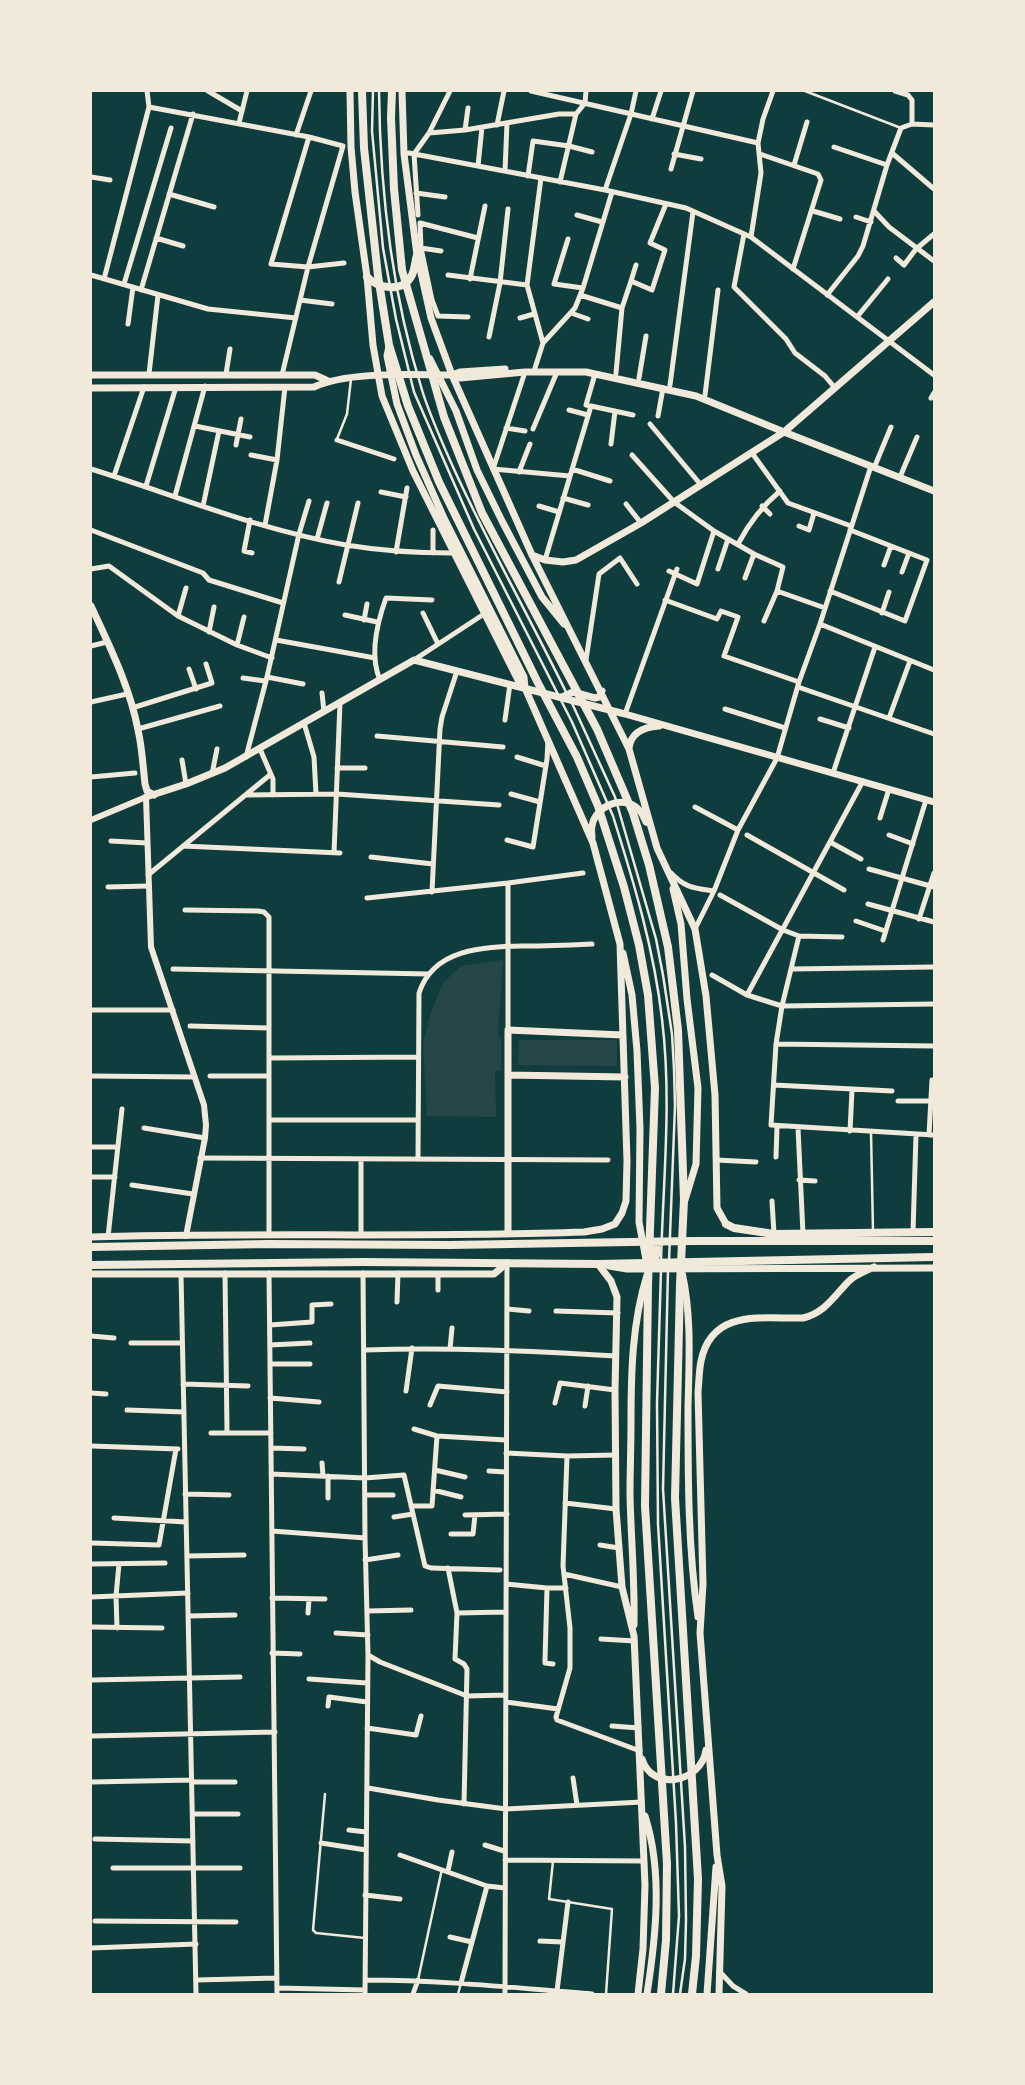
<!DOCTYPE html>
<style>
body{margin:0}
#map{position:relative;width:1025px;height:2085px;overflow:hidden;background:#0f3d3e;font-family:"Noto Serif",serif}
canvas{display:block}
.frame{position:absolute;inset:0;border:92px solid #f1e9da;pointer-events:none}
</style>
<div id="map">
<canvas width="1025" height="2085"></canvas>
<div class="frame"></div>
</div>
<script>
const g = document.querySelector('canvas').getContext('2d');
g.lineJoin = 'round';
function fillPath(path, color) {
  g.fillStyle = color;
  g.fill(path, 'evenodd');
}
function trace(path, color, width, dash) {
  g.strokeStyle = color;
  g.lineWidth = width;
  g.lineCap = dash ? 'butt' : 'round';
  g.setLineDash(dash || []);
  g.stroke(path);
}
fillPath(new Path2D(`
 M503 960 498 1036 501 1037V1071H495L496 1117 427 1116 423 1043 431 1012 443 983 461 966Z
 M519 1040H617V1066L518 1065Z`), '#244646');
trace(new Path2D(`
 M373 91 372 131 383 248 396 319 414 392 474 529 572 722 613 816C634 883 654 949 662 1019 672 1100 663 1181 661 1262
 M379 91C380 192 392 294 422 390 430 416 442 442 453 467 488 544 530 618 567 694
 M805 91 901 128
 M337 439 347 414 351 379
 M571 701 615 797 656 939 663 975 672 1034 674 1069 675 1106 669 1261
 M871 1132 873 1231
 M668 1269 663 1489 685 1847 686 1920 685 1959 680 1994
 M661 1270 657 1403 658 1524 676 1823 679 1916 673 1994
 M325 1794 313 1930 316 1933 365 1938
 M553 1861 549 1899 612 1909 606 1994
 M418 1980 442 1869
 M458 1994 461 1983`), '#f1e9da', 2.5);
trace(new Path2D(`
 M208 91 242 111
 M531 91 758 143
 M895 91 908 95 912 100V124
 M149 107 309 137 343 146 308 267 282 375
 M652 119 661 91
 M239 123 247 91
 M497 125 504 91
 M465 130 468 108
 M429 133 465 130 559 114H576
 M296 135 311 91
 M309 137 271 264 308 267 344 263
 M834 147 887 165
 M892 153 934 189
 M404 154 409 153 605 190 686 208 751 237 934 375
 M414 154 429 133 450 91
 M414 154 418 215
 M674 154 701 159
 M760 154 818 174 821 180 793 269
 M794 165 807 122
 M478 166 482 127
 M671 169 693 91
 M505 171 507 123
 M528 176 533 141 569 146 592 152
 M91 177 110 180
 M560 182 576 114 585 103 586 91
 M605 190 631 114 636 91
 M416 193 445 197
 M169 194 214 207
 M813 211 840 219
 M874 211 889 227 934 261
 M577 215 602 222
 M856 217 871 222
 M744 234 734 287 786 339 795 353 825 376 835 388
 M751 237 761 173 758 143 763 119 773 91
 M156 238 183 246
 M568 239 554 284 583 288
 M421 248 432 300 438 316 468 317
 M441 251 421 248 420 223 478 238
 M896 258 904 265 916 249 934 234
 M636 265 631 281 652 290 665 250 650 243 666 204
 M91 275 208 309 296 318
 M448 275 527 285
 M104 279 149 107 147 91
 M470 279 485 206
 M124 284 171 128
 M141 290 193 114
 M580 295 622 308
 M827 295 858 256 863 246 887 165 901 128 912 124 934 125
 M300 300 332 304
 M571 313 588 319
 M857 317 888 279
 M520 318 534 314
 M128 324 133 287
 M489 337 500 283 508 209
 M543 343 575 308 583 288 612 192
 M535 368 543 343 527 285 541 178
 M525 372 493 469 570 476
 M616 373 622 308 631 281
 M149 374 158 295
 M226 374 230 349
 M639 378 646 336
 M670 385 693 212
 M705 395 718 290
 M931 398 934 393
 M591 406 633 415
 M591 406 586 405 595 374
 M569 410 588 415
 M658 416 663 388
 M650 424 701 485
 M195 426 250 437
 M506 428 525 431
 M533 429 557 372
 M337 440 394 459
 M611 444 615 411
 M236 445 241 419
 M752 453 788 503 851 526
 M251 455 277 460
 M632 455 674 502 714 531 754 554 783 567 777 591 764 621
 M874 468 891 427
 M91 469C175 495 259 530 346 545 382 551 417 553 452 553
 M572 469 610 481
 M519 472 530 444
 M114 476 144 387
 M900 477 917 437
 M146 486 176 387
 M381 492 406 497
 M175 496 205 386
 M563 498 588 505
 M626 504 641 523
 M203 506 219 431
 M539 506 559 512
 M762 506 770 514
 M250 520 244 551 252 553
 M265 525 277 460 285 387
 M799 526 809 530 814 513
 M91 530 203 573 209 580 283 603
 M317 539 327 503
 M738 544C749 523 761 507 780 491
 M396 552 407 488
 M433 553V530
 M545 560 591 406
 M884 565 891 546
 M91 569 109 566 178 616 237 645 272 658
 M718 569 728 539
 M669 571 697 584 714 531
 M902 572 909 553
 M745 578 754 554
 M339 582 358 503
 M777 591 825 608
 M830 591 905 621 927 560 850 530
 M665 600 717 619 721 611 738 617 724 656 799 682
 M423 613 438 644
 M882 613 889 592
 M345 615 377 622
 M178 616 186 588
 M364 620 367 604
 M820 624 934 670
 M209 632 214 607
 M276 640 375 658
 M237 645 244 617
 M91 646 107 642
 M414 660 484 614
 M586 660 599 574 620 558 637 584
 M189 669 196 689
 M267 677 303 684
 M243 678 265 681
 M380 680C369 655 377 623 386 598L432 600
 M798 687 934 734
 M322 693 324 712
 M91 702 127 694
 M132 708 212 683 206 664
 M725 709 785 728
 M625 714 677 569
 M889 718 910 661
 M820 719 849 728
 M505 720 510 684
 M304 723 314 757 316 794
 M138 729 220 706
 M377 736 503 747
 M260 749 273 779V795
 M246 757 267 677 299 534 309 501
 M517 757 546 766
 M182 760 186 784
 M337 768H365
 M833 773 875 647
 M212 774 217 749
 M91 777 135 773
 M511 794 540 802
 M246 795 337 794 499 805
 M695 807 738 830
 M880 818 889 789
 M747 835 844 890
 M889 835 913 844
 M507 840 533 847 547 759 548 741
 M111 841 147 843
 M830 842 861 859
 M183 846 340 853
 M334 853 340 703
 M371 857 433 864
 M869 869 934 887
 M671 873C685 888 694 888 714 891
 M148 875 271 774
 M108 887 148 886
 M432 892 440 729 442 717 457 671
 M720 895 783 930 799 936 842 937
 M367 898 508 883 583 873
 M868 904 934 922
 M185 910 258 911 264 912 269 917V1234
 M919 919 934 873
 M856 921 885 931
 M695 929 714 891 738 830 777 758 799 682 820 624 871 466
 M799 936 782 1006 776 1044 771 1125 934 1135
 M883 940 926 800
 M173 969 429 974
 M791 969 934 967
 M712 975 747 995 782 1006 934 1004
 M747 995 863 781
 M91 1010H173
 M190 1026 269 1028
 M508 1030V883
 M776 1044 934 1046
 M270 1058 418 1057
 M91 1076 195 1077
 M210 1076H269
 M774 1085 892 1091
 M898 1101H932
 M269 1120H418
 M144 1128 205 1138
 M798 1128 803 1234
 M850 1131 852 1090
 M929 1135 932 1080
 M91 1147H118
 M776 1157 777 1126
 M200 1158 608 1160
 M418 1159 419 993C434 947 486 947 526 946 548 946 570 945 592 944
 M716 1160 756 1162
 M91 1177H115
 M799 1180 815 1181
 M132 1185 193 1194
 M772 1201 774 1234
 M913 1232 916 1134
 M361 1234V1159
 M108 1237 122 1109
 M225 1273 227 1432
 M269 1273 277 1994
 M363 1273 365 1538 368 1655 365 1994
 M181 1274 196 1994
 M438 1274V1290
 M397 1302 398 1273
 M507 1309 529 1311
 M556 1311 618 1313
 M270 1325 312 1322V1305L331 1304
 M91 1336 114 1338
 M131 1343H182
 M270 1345 310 1343
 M450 1349 452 1328
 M365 1350C448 1347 532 1351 616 1356
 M271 1364H310
 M183 1384 248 1386
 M406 1391 412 1348
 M91 1393 106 1394
 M270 1398 319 1402
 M555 1403 560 1383 615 1390
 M430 1405 438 1386 507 1392
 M585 1406 588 1386
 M127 1410 184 1412
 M414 1429 437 1436 506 1440
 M211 1433H271
 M91 1446 178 1449
 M271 1448 304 1449
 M506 1453 567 1456 616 1455
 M567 1456 563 1566 570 1628V1668L556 1717 557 1720 640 1751
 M322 1463 323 1476
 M435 1470 465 1477
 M489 1471 506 1472
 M271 1474 365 1478 404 1475 425 1566 431 1568 500 1570
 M433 1490 461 1497
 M185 1494 229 1495
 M365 1495H393
 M328 1498V1476
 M565 1503 616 1509
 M411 1506H432L437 1436
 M465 1515 507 1514
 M394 1517 413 1514
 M114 1518 186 1522
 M272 1531 365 1538
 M451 1534H473L475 1515
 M92 1543 159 1545 176 1449
 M600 1545 619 1548
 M187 1556 244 1555
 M365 1560 398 1555
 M91 1564 165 1563
 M448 1568 457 1613 455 1659 464 1664 467 1669 464 1804
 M564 1574 622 1587
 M506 1584 547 1588 545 1660V1663L553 1664
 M547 1588H566
 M91 1597 188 1593
 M272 1598 325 1599
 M367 1611 411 1610
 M308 1613 309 1599
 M457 1613 506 1612
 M188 1616 235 1615
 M91 1627 162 1628
 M117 1628 116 1596 119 1564
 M336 1633 368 1635
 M601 1639 635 1641
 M272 1653 300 1654
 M368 1655 380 1662 467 1696 506 1695
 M309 1679 367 1683
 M91 1680 240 1677
 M506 1702 558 1709
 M328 1706 329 1697 367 1702
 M612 1726 639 1728
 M367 1728 416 1735 421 1716
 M91 1736 275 1732
 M573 1778 577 1805
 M91 1782 192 1780
 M192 1782H235
 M368 1788 438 1800 506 1809 642 1802
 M193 1814H238
 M349 1830 366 1832
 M95 1839 193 1841
 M321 1843 366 1850
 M485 1845 504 1851
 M400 1855 487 1886 505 1888
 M505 1860 644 1861
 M113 1868H240
 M448 1871 452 1852
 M365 1895 400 1899
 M95 1921 236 1922
 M450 1937 472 1942
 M540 1941 562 1942
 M91 1948 196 1944
 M720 1972 733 1986 746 1994
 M196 1980 277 1978
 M366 1980C442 1980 516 1988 592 1994
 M461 1983 487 1886
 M277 1988 365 1990
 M557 1991 568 1902
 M413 1994 418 1980
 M505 1994 507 1263`), '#f1e9da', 5);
trace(new Path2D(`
 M91 820 146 797 151 947 204 1105 206 1125 205 1138 186 1236`), '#f1e9da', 6);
trace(new Path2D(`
 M402 91 404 154 417 255 431 318 452 375 532 555 629 749 657 848 695 929 706 996 715 1095 717 1208 726 1224
 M389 346 387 356 397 404 416 455 443 516 524 677 525 687
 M430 359 456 411 477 470 502 521 542 597 564 624
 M91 375H315L328 381
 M452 375 460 372 505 369
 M91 388 314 387C349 371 413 375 452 375L460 378 525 372H586L696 396 784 432 934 491
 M532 555 545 560 563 562 576 560 641 523 784 432 934 302
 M91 606C109 645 130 687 138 730 142 747 143 766 145 784L147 791 154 795
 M562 697 573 692 595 698 599 697 602 691
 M629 748C631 732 644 727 659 726
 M146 797 186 784 225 768 414 660 625 714 934 802
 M592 838C592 834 591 829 592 826 595 806 623 794 638 809 642 812 644 818 646 822
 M673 889 681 924 687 999 698 1088 696 1164 685 1200
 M623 953 632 995 637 1051 640 1129 639 1222 647 1265
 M508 1075 625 1077
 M508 1234V1030L623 1035
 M91 1237C256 1232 420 1238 584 1232L602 1229 615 1224 622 1213 626 1201 627 1161 620 944 593 843 525 688 518 680 413 471 382 396 373 345 367 277 355 192 351 147 350 91
 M598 1264 611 1281 617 1297 615 1390 616 1509 622 1587 634 1636 645 1885 643 1949 638 1994
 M609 1266 627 1269 934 1268
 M682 1272C692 1317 689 1362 688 1408 688 1478 688 1548 698 1617
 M91 1274H494L507 1263
 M634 1625C635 1582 631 1539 630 1495 630 1471 631 1447 631 1423 631 1373 632 1323 647 1275
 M642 1759C652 1792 701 1783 706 1750
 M645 1816C663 1872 656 1936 647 1994
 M707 1994 716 1867
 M719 1994 722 1886 717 1855 700 1633 703 1584 698 1392C699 1382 699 1371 701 1361 712 1308 763 1319 803 1318 825 1313 834 1296 849 1281 855 1275 866 1271 874 1267`), '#f1e9da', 7);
trace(new Path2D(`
 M726 1224 734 1228 774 1234 934 1232
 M91 1247 269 1244 450 1245 691 1241H934
 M650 1262C658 1257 658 1250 654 1242
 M91 1265 363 1262 598 1264 934 1257`), '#f1e9da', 8);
trace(new Path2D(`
 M362 91 364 148 378 276 389 345 408 406 439 482 538 683 577 757 598 806 624 887 639 945 648 995 655 1088 648 1285 645 1506 667 1864 666 1940 661 1994
 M392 91 391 118 394 189 402 270 444 417 482 513 597 729 633 813 649 865 668 947 678 1030 684 1200 680 1284 675 1498 698 1879 696 1956 692 1994
 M367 277C378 289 404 293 412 275 415 269 415 261 417 255`), '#f1e9da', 8);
</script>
